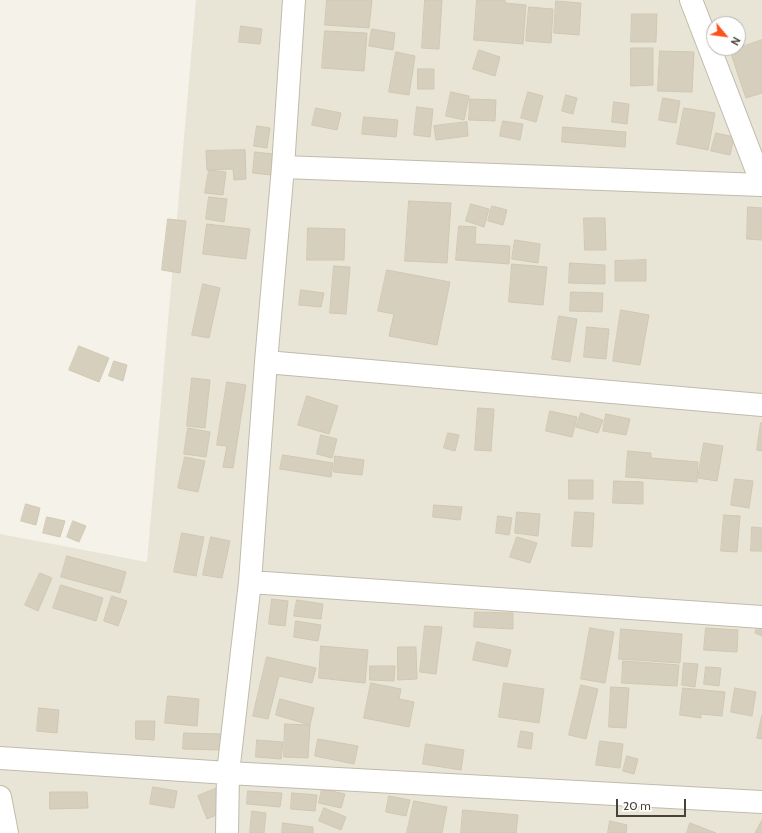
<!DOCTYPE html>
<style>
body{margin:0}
#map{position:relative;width:762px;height:833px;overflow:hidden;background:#f4f2e9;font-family:Cabin,sans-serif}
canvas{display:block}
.north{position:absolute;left:706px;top:16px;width:40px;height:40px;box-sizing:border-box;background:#fff;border:1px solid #b6b4af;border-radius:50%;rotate:119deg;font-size:11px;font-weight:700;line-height:16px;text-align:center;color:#484337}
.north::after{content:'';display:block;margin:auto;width:14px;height:18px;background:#fb5319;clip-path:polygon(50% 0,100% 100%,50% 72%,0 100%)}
.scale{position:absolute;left:616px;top:799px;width:70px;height:18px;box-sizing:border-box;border:2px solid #484337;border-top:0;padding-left:5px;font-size:12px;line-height:14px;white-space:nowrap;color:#484337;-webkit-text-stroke:3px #fff;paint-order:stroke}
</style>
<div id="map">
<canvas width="762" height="833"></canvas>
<div class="north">N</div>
<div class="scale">20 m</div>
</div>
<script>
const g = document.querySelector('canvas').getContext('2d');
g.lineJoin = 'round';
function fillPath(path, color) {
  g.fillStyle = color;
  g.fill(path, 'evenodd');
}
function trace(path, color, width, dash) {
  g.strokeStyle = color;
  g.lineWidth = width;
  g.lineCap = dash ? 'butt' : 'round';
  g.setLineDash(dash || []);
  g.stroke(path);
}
fillPath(new Path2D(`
 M196 0H762V833H0V534L147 562ZM714 24H738V48H714Z`), '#e8e5d7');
const building = new Path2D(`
 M327 0H372L369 28 325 25Z
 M425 0H442L439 49 422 48Z
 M477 0H505V3L526 5 523 44 474 40Z
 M556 1 581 3 579 35 554 33Z
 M529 7 553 9 551 43 526 41Z
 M632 14H657L656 42H631Z
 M241 26 262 29 260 44 239 42Z
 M372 29 395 33 393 50 369 46Z
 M325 31 367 33 364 71 322 68Z
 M762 40V93L746 98 730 51Z
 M631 48H653V85L631 86Z
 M479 50 500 57 495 76 473 69Z
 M660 51 694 52 692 92 658 91Z
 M396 52 415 56 409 95 389 92Z
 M418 69H434V89H418Z
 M451 92 469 96 464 120 446 116Z
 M528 92 543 96 536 122 521 118Z
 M566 95 577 98 573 114 562 111Z
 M663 98 680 101 676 123 659 120Z
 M470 99 496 100 495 121 469 120Z
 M614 102 629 104 627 124 612 122Z
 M417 107 433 109 430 137 414 135Z
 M316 108 341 113 337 130 312 125Z
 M684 108 715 113 708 150 677 144Z
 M364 117 398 120 396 137 362 134Z
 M503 121 523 124 520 140 500 136Z
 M467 122 468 136 436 140 434 126Z
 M257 126 270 128 267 148 254 146Z
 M563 127 626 132 625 147 562 142Z
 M716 133 734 137 730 155 711 151Z
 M245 150 246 179 234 180 233 169 207 170 206 151Z
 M255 152 273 154 271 175 253 173Z
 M209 170 226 172 223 195 205 193Z
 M209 197 227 199 224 222 206 219Z
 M409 201 451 203 447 263 405 261Z
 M471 204 489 209 484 227 466 221Z
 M492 206 507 210 503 225 488 221Z
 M748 207 762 208V240L747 239Z
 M584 218H605L606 250H585Z
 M168 219 186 221 180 273 162 270Z
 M207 224 250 229 246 259 203 254Z
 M459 226 476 227 475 244 510 246 509 264 456 260Z
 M308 228 345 229 344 260H307Z
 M515 240 540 244 538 263 512 259Z
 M646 260V281H615V261Z
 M570 263 605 265V284L569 283Z
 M512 264 547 267 543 305 509 302Z
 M334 266 350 267 346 314 330 313Z
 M387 270 450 282 437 345 389 336 394 314 378 311Z
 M203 284 220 288 209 338 192 335Z
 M301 290 324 293 321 307 299 305Z
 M571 292 603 293 602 312 570 311Z
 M621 310 649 315 640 365 613 361Z
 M559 316 577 319 570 362 552 359Z
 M587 327 609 329 606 359 584 357Z
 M79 346 109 358 99 382 69 370Z
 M114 361 127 365 123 381 109 376Z
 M192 378 210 380 205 428 187 426Z
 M227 382 246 385 233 468 223 467 227 446 217 445Z
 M307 396 338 406 329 434 298 425Z
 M478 408 494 409 491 451 475 450Z
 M550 411 577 417 572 437 546 431Z
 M581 413 603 420 598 433 576 427Z
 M606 414 630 419 626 435 603 431Z
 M761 423H762V451L757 450Z
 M188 428 210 432 206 457 184 454Z
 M448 433 459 435 455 451 444 448Z
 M321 435 337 439 332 458 317 454Z
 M704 443 723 446 717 481 698 478Z
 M628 451 651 453V458L698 462 697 482 626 477Z
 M283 455 333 463 331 477 280 469Z
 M335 456 364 460 362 475 334 472Z
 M185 457 205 461 198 492 178 488Z
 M735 479 753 481 749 508 731 505Z
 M569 480H593V499H569Z
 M614 481 643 482V504L613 503Z
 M26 504 40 508 36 525 21 521Z
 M434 505 462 507 460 520 433 517Z
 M517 512 540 514 538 536 515 533Z
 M575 512 594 513 592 547 572 546Z
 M724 515 740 516 737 552 721 551Z
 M498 516 512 518 509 535 496 533Z
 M47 517 65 521 60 537 43 533Z
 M73 521 86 526 79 542 67 537Z
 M752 527 762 528V551H751Z
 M182 533 204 537 196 576 174 572Z
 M211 537 230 541 222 578 203 575Z
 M517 537 537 543 530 563 510 557Z
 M67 556 126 572 120 593 61 577Z
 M40 573 52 578 38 611 25 605Z
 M61 585 103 598 96 621 53 608Z
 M112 596 127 601 118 626 104 621Z
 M272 599 288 601 285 626 269 624Z
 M297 600 323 604 321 619 294 616Z
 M475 612 513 613V629L474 627Z
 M760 619H762V636L755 633Z
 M296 621 321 625 318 641 294 637Z
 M425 626 442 627 436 674 420 672Z
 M590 628 614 632 605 683 581 679Z
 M706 628 738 630 737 652 704 650Z
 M621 629 682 634 680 663 619 659Z
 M477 642 511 650 507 667 473 660Z
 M321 646 368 650 365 683 319 678Z
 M398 647H416L417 679 398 680Z
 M267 657 316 668 312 683 279 676 268 719 253 716Z
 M623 661 679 665 677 686 622 683Z
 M684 663 698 664 695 687 682 685Z
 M370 666H395L394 681 370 680Z
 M706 667 721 668 719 686 704 684Z
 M371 683 401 689 399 699 414 702 409 727 364 718Z
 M504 683 544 689 539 723 499 717Z
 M581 685 598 689 586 739 569 735Z
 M611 687 629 688 626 728 609 727Z
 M683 688 725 692 722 716 701 714V718L680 715Z
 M735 688 756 692 752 716 731 712Z
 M168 696 199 699 197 726 165 723Z
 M280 699 314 708 310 725 276 715Z
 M39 708 59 710 57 733 37 731Z
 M762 715V739L757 738Z
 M136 721H155L154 740 136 739Z
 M285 724 310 725 308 758 284 757Z
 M521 731 533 733 531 749 518 747Z
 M184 733 221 734 220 750 183 749Z
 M318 739 358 746 354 764 315 756Z
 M257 740 283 742 281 759 256 757Z
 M600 741 623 744 620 768 596 765Z
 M426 744 464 750 461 770 423 764Z
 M627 756 638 759 634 774 623 771Z
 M153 787 177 791 174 808 150 804Z
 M217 788 226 811 207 819 198 796Z
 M322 789 345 794 341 808 319 803Z
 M248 791 282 793 280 807 247 804Z
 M50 792H87L88 808 50 809Z
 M292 793 317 795 315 811 291 809Z
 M389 796 410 800 406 816 386 812Z
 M414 801 447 807 442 833H407Z
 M324 808 346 817 341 830 319 821Z
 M463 810 518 815 516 833H461Z
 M252 811 266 813 264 833H250Z
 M610 821 627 825 626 833H608Z
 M762 821V833H755L762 820Z
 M283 823 313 827V833H282Z
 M690 823 716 833H687Z`);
fillPath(building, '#d6cfbe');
trace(building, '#d1c8b1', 1);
const minor = new Path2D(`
 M294 0 283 167 266 362 250 582 228 773 762 802
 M691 0 762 184
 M283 167 762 185
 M266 362 762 405
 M250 582 762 617
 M0 758 228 773 227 833
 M0 797 7 833`);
trace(minor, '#c0bbab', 24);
trace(minor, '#fff', 22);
</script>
